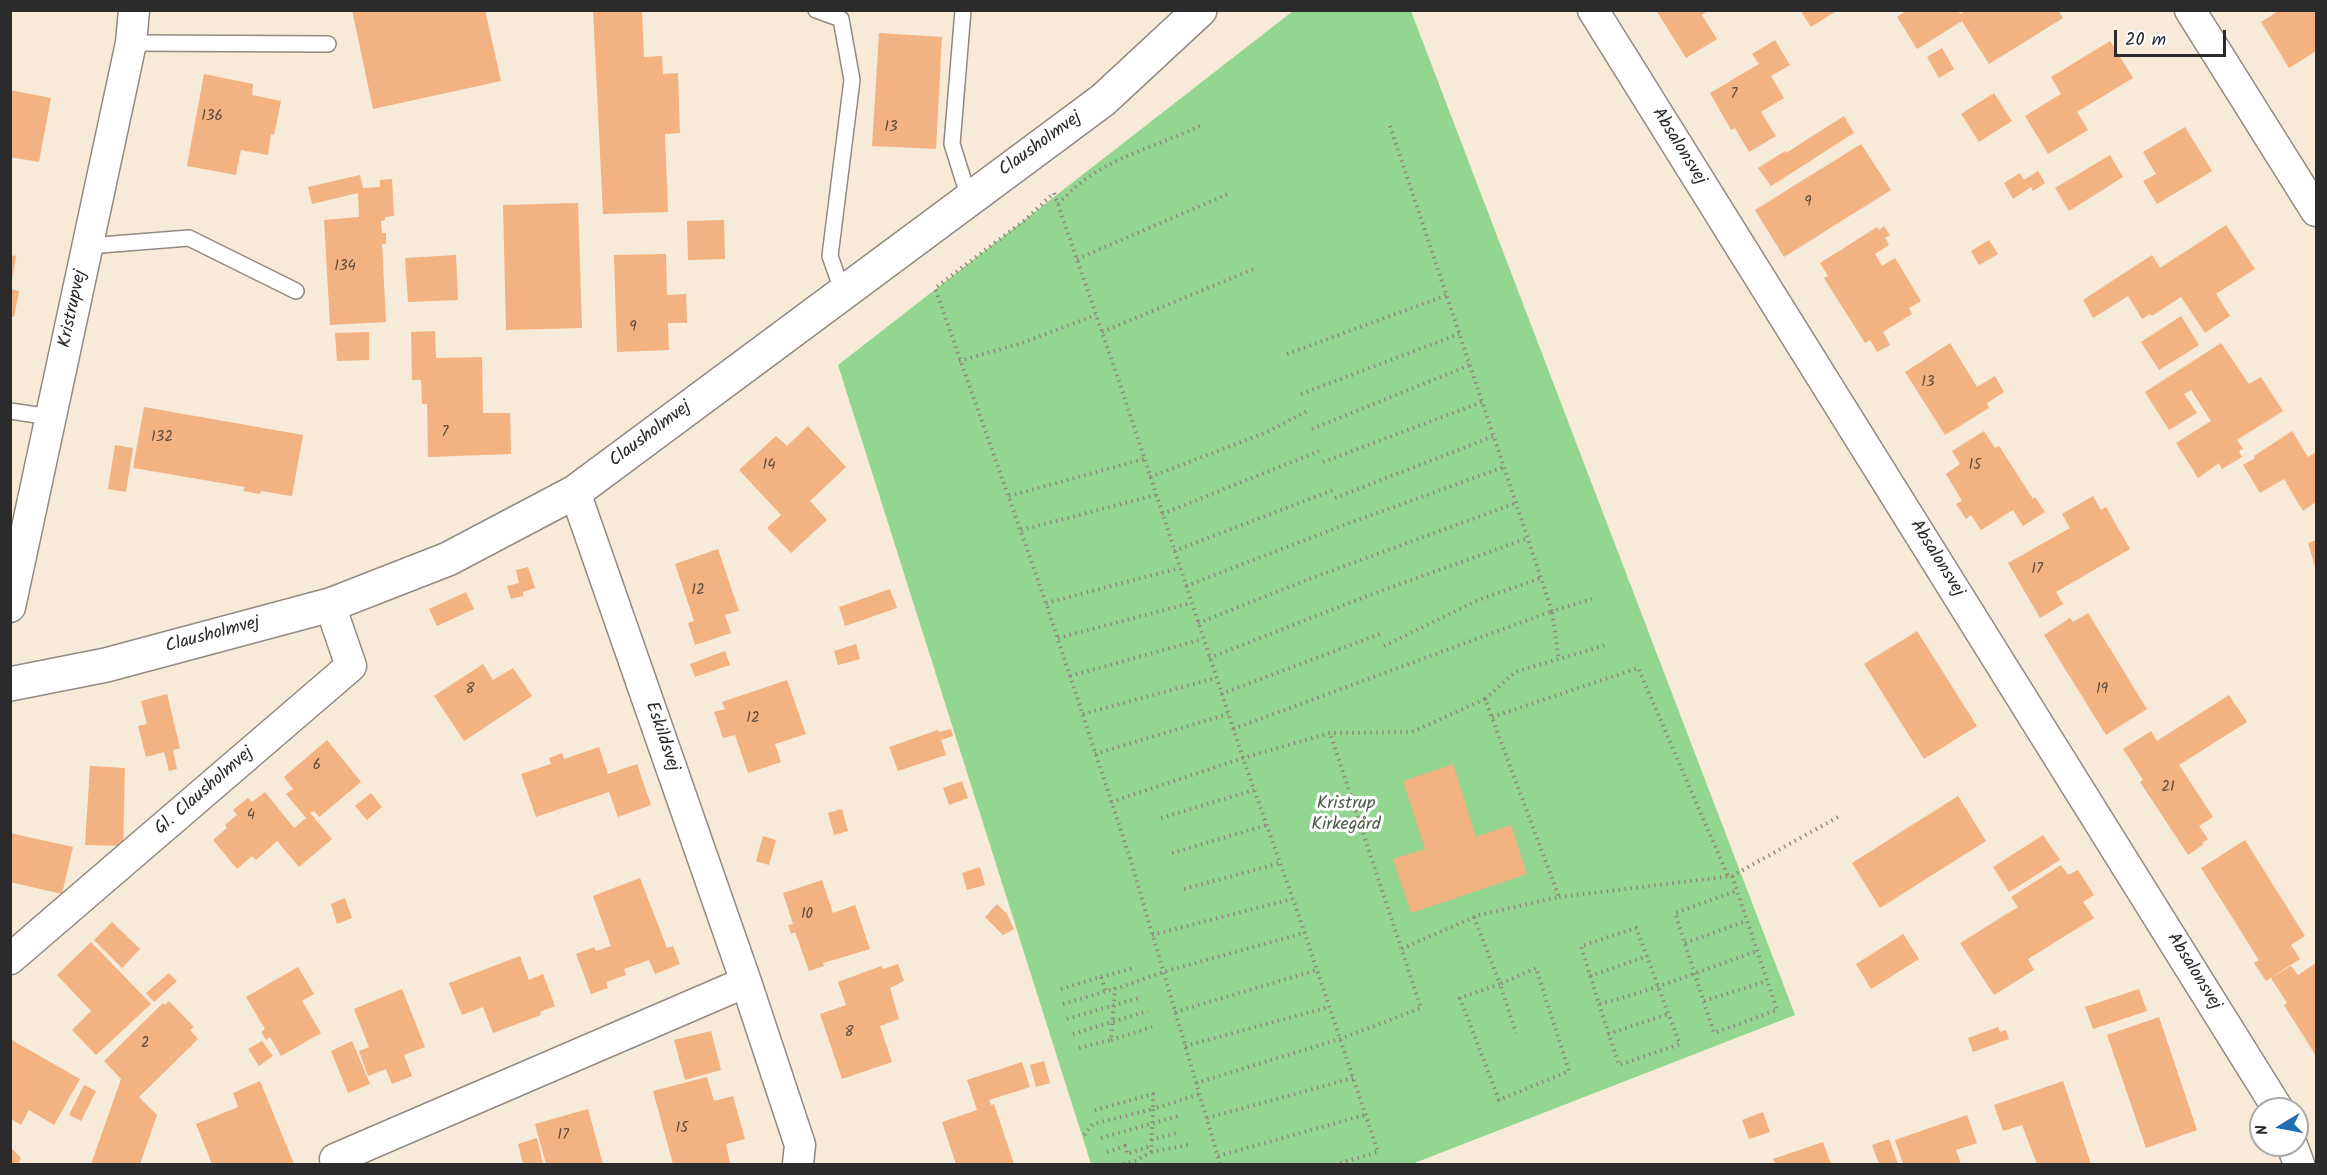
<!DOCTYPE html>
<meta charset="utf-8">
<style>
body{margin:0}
#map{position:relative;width:2327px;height:1175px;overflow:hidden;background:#f7ead8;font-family:Kalam,sans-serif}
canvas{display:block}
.frame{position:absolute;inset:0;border:12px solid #2b2b2b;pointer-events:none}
.north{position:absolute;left:2249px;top:1097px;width:60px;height:60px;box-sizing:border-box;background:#fff;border:2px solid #aaa;border-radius:50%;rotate:260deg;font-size:16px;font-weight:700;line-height:24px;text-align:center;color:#2b2b2b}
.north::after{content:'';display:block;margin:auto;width:21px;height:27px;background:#1f6fb2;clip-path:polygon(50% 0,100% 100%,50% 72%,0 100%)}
.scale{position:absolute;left:2114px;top:30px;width:112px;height:27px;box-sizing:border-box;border:3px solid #2b2b2b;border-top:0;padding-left:8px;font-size:18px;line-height:21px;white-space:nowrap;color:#2b2b2b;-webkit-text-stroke:4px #fff;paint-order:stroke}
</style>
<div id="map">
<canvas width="2327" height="1175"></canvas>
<div class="frame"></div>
<div class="north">N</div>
<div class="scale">20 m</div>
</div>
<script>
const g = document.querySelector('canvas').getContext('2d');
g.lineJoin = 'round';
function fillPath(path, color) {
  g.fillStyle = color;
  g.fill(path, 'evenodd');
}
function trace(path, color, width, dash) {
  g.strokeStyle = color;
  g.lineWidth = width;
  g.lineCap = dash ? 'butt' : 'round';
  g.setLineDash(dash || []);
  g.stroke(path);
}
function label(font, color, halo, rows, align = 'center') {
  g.font = font + ' Kalam,sans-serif';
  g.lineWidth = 6;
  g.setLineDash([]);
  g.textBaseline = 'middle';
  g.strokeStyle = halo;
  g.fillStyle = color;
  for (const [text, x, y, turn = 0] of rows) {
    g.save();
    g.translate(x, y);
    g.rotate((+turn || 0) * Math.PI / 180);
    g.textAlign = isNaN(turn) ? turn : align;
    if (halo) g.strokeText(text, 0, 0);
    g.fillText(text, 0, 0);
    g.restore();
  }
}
fillPath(new Path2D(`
 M1293 11H1411L1795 1015 1412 1164H1091L838 365Z`), '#92d68f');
fillPath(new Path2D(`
 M352 10H485L501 81 373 109Z
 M593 10H642L644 57 662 56 663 74 678 73 680 133 665 134 668 212 603 214Z
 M1656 10H1709L1702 15 1717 39 1686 58Z
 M1805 10H1838L1811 27 1802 13Z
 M1907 10H1958L1960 14 1966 10H2058L2063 18 1989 64 1962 21 1917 49 1897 17Z
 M2280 10H2316V51L2289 68 2261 22Z
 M879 33 942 37 936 149 872 146Z
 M1775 40 1790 65 1771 76 1784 98 1761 112 1776 136 1749 152 1735 128 1731 130 1710 93 1759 64 1752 54Z
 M2110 41 2133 78 2077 112 2088 130 2048 154 2025 116 2061 94 2051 77Z
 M1942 48 1954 69 1939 78 1927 57Z
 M204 74 253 84 252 95 281 101 274 135 271 134 268 155 241 150 236 175 187 166Z
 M10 90 51 98 39 162 10 157Z
 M1994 93 2012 121 1979 142 1961 114Z
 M1844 116 1854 133 1771 186 1758 168 1785 151 1786 153Z
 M2185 127 2212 171 2157 204 2143 181 2156 174 2143 152Z
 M1861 144 1891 190 1784 257 1755 210Z
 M2110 155 2123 177 2069 211 2055 188Z
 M2038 171 2045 183 2033 191 2031 187 2013 199 2004 183 2020 173 2024 180Z
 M360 175 363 188 380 187V180L392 179 394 216 385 217V220L381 221 382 233H386V244H382L386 322 330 325 324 220 359 217 358 193 312 204 308 187Z
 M578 203 582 328 506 330 503 205Z
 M724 220 725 259 688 260 687 221Z
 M2226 225 2255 269 2216 294 2230 316 2205 333 2181 297 2152 316 2150 314 2142 319 2128 296 2093 318 2083 300 2152 255 2160 268Z
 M1884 226 1890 235 1885 238 1889 245 1875 254 1882 266 1895 258 1921 301 1909 308 1912 314 1883 332 1890 345 1877 352 1870 340 1865 343 1824 278 1828 276 1820 263 1877 227 1879 230Z
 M1989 240 1998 254 1979 265 1971 251Z
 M666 254 667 295 686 294 687 323H668L669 350 617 352 614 255Z
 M10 255 16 256 12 280H10Z
 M456 255 458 300 408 302 405 258Z
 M10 289 19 291 14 317 10 316Z
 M2181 316 2199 345 2159 370 2141 342Z
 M435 331 436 358 482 357 483 413H510L511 454 428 457 427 404H422L421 380H412L411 332Z
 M369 332V360L337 361 335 333Z
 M1950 343 1977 387 1995 376 2004 392 1987 403 1989 408 1945 435 1905 372Z
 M2221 343 2249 384 2261 377 2283 411 2237 440 2243 449 2239 451 2242 457 2222 469 2219 463 2198 478 2176 443 2211 421 2191 390 2184 394 2197 413 2169 430 2145 392Z
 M144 407 303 435 292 496 261 491 260 494 243 491 245 487 133 468Z
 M808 426 846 467 810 501 827 520 791 553 767 528 781 515 739 470 776 436 787 446Z
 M1984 431 1995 448 1999 446 2033 499 2035 497 2045 512 2023 526 2013 510 1981 530 1971 515 1966 519 1956 504 1962 501 1946 474 1960 464 1952 451Z
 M2292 431 2308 457 2316 452V502L2303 511 2284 479 2260 493 2243 465 2255 458 2254 456Z
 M115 445 133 448 126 492 108 489Z
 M2093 496 2101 510 2106 507 2130 549 2056 592 2063 604 2040 618 2008 563 2070 528 2062 514Z
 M2316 540V570L2308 543Z
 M718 549 739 611 725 615 731 633 695 645 688 623 694 621 675 564Z
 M528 567 535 588 523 592V596L511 599 507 586 519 583 516 570Z
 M890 589 897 608 845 626 839 607Z
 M466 592 474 609 437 626 429 609Z
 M2088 613 2147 709 2106 735 2044 635 2070 618 2073 622Z
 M1917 631 1977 726 1924 759 1864 664Z
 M856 644 860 659 838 665 834 651Z
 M725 651 730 665 695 677 690 664Z
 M483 664 493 680 513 668 532 696 464 741 434 696Z
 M787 680 806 734 775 744 781 762 748 773 735 735 723 738 714 712 725 709 722 702Z
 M167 694 180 748 173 750 177 769 169 771 164 752 146 757 138 726 147 724 141 701Z
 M2229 695 2247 722 2179 765 2213 817 2199 826 2208 839 2202 843 2204 844 2188 855 2140 782 2143 780 2123 749 2151 731 2157 741Z
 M951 729 953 736 941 740 946 755 898 771 889 747 938 730 939 732Z
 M327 740 361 782 319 817 314 811 310 813 332 839 299 867 277 841 256 860 252 856 237 869 213 840 227 828 225 825 237 815 233 810 248 798 252 802 265 792 294 828 306 818 286 794 293 789 284 777Z
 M599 747 608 774 637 764 651 805 618 817 609 792 536 817 521 774 551 764 549 758 562 753 564 759Z
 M1453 764 1476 837 1511 825 1527 874 1411 913 1393 859 1425 849 1403 781Z
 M90 766 125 768 123 846 85 845Z
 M962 781 968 798 949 805 943 788Z
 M371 793 382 807 367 820 355 806Z
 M1958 796 1986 841 1880 908 1852 863Z
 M842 809 848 831 834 835 828 813Z
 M10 833 73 847 62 894 10 882Z
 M2043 835 2060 860 2009 892 1993 867Z
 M763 836 776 840 769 865 756 861Z
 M2245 840 2305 936 2291 945 2300 959 2266 981 2254 963 2259 960 2201 868Z
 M2061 865 2068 875 2078 870 2094 895 2083 902 2094 918 2028 959 2034 970 1994 995 1960 943 2018 907 2011 897Z
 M980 867 985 885 967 890 962 873Z
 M640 878 667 948 673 946 680 964 655 974 649 960 624 969 626 975 606 982 608 988 591 994 576 954 594 947 596 951 611 946 593 896Z
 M822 880 833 913 855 905 870 949 823 963 824 966 809 971 795 932 791 934 788 925 793 924 783 893Z
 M345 898 352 918 337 924 331 904Z
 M997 904 1007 914 1014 929 1003 935 985 917Z
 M112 922 140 949 122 968 94 940Z
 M1903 934 1919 959 1871 989 1856 964Z
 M91 942 151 1004 96 1055 72 1030 91 1011 57 975Z
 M520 956 529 980 543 974 555 1006 540 1012 541 1015 493 1033 483 1007 462 1015 449 983Z
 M2316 963V1056L2284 1005 2287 1003 2271 978 2291 966 2298 975Z
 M898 964 904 981 890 988 899 1019 880 1026 892 1062 842 1079 820 1014 846 1005 838 982 881 966 883 969Z
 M298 967 314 994 302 1001 321 1033 281 1056 270 1037 266 1040 261 1032 265 1029 246 997Z
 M169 973 177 981 154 1002 146 993Z
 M402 989 425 1047 404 1055 412 1076 392 1084 386 1069 368 1076 359 1051 369 1047 354 1009Z
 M2139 989 2147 1011 2093 1029 2085 1007Z
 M169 1001 194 1027 190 1030 198 1039 139 1097 157 1115 140 1164H91L121 1079 104 1061 163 1003 165 1005Z
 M2159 1017 2197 1130 2146 1148 2107 1035Z
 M1998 1027 2000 1032 2006 1030 2009 1039 1973 1052 1968 1038Z
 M711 1031 721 1070 685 1080 674 1040Z
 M10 1039 80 1079 54 1125 29 1110 21 1125 10 1118Z
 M262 1041 273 1056 259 1066 248 1049Z
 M352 1041 370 1084 348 1093 331 1051Z
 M1044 1061 1050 1083 1036 1087 1030 1065Z
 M1022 1062 1030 1087 989 1100 991 1105 994 1104 1014 1164H956L942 1122 977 1110 967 1080Z
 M707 1077 714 1101 733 1096 745 1139 726 1144 730 1164H673L653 1091Z
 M260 1081 294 1164H212L196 1124 238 1107 233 1093Z
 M2063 1081 2091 1164H2037L2022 1125 2003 1131 1994 1105Z
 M84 1085 96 1091 81 1121 69 1115Z
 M588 1109 603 1164H546L535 1124Z
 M1763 1112 1770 1132 1749 1139 1742 1120Z
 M1967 1115 1977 1143 1956 1150 1961 1164H1903L1895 1140Z
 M537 1138 543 1164H523L518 1144Z
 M1889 1139 1898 1164H1879L1872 1145Z
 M1823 1142 1831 1164H1775L1773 1159Z
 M10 1147 21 1158 18 1164H10Z`), '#f2b281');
const service = new Path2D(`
 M816 10 841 19 852 80 830 256 843 293
 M963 10 952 144 969 198
 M131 43 328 44
 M88 246 189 238 296 291
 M10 411 51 417`);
const minor = new Path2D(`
 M1593 10 2278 1109
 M2190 10 2316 211
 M575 492 746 982 800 1145 798 1164
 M10 607 131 43 134 10
 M10 959 351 666 330 605
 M2292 1145 2299 1164
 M335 1159 746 982`);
const tertiary = new Path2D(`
 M10 684 106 665 330 605 448 559 575 492 1103 100 1200 10`);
trace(service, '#918a82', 18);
trace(minor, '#918a82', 33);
trace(tertiary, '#918a82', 36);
trace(new Path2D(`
 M1390 126 1552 611 1592 599
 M1058 204C1065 198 1071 190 1078 185 1114 155 1163 145 1203 124
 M1077 259 1230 193
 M1102 332 1256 268
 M1287 354 1447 295
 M959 361 1022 343 1096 315
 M1301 394 1459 334
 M1312 429 1470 365
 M1323 462 1482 402
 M1150 477 1267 432 1307 411
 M1009 496 1144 459
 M1335 498 1494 436
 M1162 514 1319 451
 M1021 530 1156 495
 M1174 551 1333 490
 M1186 586 1344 525 1504 467
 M1046 603 1180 568
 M1198 623 1312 578 1516 503
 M1058 638 1191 603
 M1384 646 1478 600 1541 578
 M1209 658 1367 596 1528 538
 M1070 676 1203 639
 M1221 694 1380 634
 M1485 699 1515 672 1606 645
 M1083 714 1216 678
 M1492 717 1638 668 1728 876
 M1233 729 1552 611 1559 660
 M1095 754 1228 714
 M1111 802 1243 758 1330 733 1412 732 1485 699 1559 897 1479 915 1401 949
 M1161 818 1254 790
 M1172 853 1267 825
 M1732 876 1777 1010 1714 1033 1675 913 1736 891
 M1184 889 1280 863
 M1559 897 1732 876 1838 817
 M1474 917 1500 984 1460 998 1499 1100 1569 1071 1536 968 1500 984 1516 1033
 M1152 935 1292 899
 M1685 943 1746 921
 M1590 976 1647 956
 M1101 977 1134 968
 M1061 989 1101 977 1106 992
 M1704 1001 1767 981
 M1063 1004 1114 989
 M1599 1004 1619 1065 1680 1044C1665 1006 1651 966 1636 928L1581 946 1599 1004C1652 991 1705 969 1757 951
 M1175 1012 1317 970
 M1067 1019 1142 997
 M1073 1034 1148 1011
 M1608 1034 1668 1014
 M1111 1040 1152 1027
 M1185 1046 1329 1007
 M1079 1048 1111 1040 1115 989 1163 972 1304 933
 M1196 1083 1340 1039 1421 1008 1330 733
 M1207 1118 1353 1078
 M1084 1135 1093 1124 1153 1109V1094L1092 1111
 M1101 1138 1178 1116
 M1151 1140 1180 1132
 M1107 1152 1125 1146 1127 1154 1151 1146
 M1151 1152 1188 1145
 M1218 1156 1365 1115
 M1123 1164 1135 1161 1151 1152 1153 1109 1200 1094
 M1220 1164 1130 858 1046 603 935 288 1025 220 1054 193 1121 387 1243 758 1300 919 1378 1152 1337 1164`), '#918a82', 4, [1.5, 4.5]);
trace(service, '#fff', 15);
trace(minor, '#fff', 30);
trace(tertiary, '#fff', 33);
label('15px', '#5d4d40', null, [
 ["7",1734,95],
 ["136",212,117],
 ["13",891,128],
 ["9",1808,203],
 ["134",345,267],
 ["9",633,328],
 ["13",1928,383],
 ["7",445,433],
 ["132",162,438],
 ["14",769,466],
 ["15",1975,466],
 ["17",2037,570],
 ["12",698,591],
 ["8",470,690],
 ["19",2102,690],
 ["12",753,719],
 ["6",317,766],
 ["21",2168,788],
 ["4",251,816],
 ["10",807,915],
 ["8",849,1033],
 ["2",145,1044],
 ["15",682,1129],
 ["17",563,1136]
]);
label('18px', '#2b2b2b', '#fff', [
 ["Clausholmvej",1041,145,-36],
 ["Absalonsvej",1678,147,58],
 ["Kristrupvej",74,309,-78],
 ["Clausholmvej",651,435,-37],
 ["Absalonsvej",1936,559,58],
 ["Clausholmvej",213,636,-15],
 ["Eskildsvej",661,737,71],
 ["Gl. Clausholmvej",205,792,-41],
 ["Absalonsvej",2193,972,58]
]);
label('18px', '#4a5e49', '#fff', [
 ["Kristrup",1346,805],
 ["Kirkegård",1346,826]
]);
</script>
